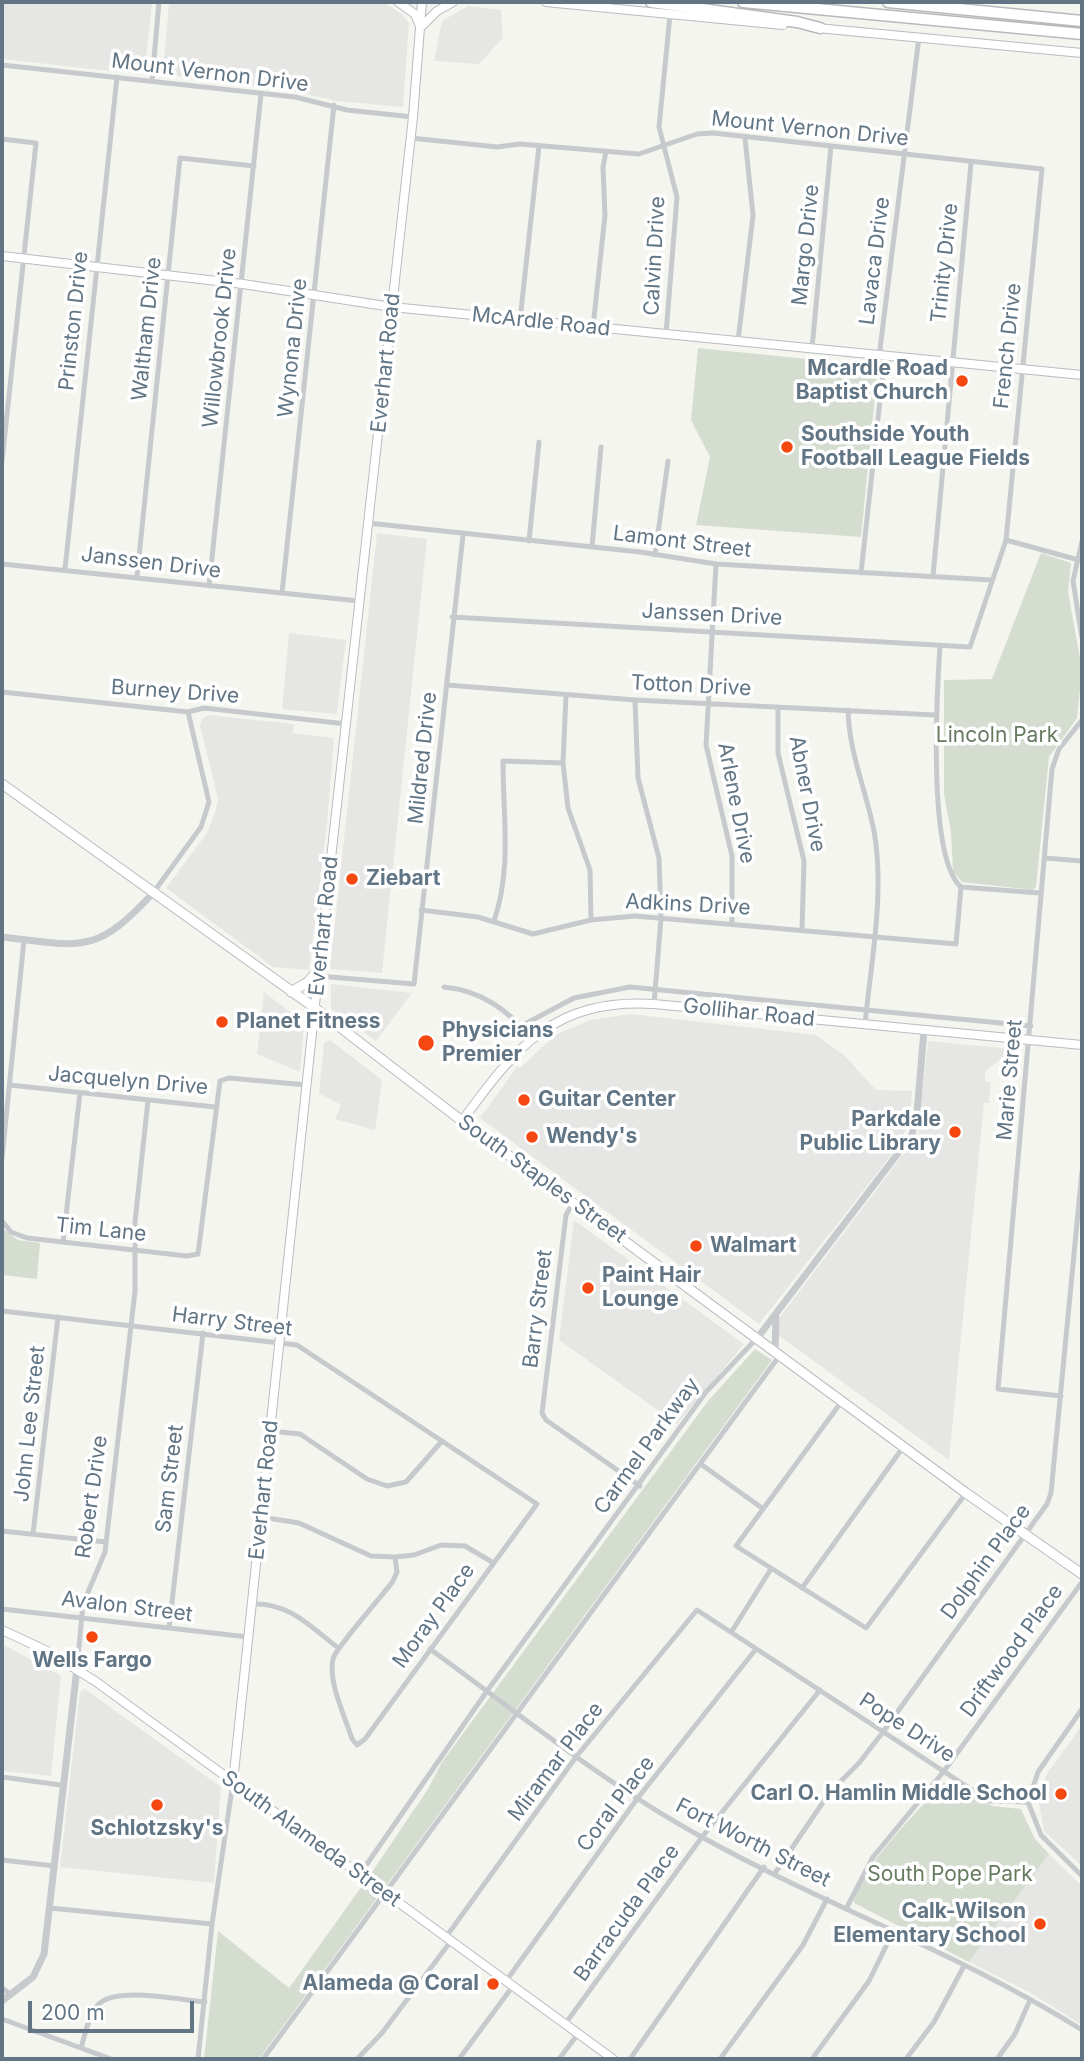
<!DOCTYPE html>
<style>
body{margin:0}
#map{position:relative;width:1084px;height:2061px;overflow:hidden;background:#f5f5f0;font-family:Inter,sans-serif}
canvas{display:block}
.frame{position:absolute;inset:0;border:4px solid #617585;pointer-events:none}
.scale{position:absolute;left:28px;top:2001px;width:166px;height:32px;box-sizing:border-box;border:4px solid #617585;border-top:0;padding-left:9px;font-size:21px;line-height:24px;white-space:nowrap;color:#617585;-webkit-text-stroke:5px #fff;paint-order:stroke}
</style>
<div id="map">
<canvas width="1084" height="2061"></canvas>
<div class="frame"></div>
<div class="scale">200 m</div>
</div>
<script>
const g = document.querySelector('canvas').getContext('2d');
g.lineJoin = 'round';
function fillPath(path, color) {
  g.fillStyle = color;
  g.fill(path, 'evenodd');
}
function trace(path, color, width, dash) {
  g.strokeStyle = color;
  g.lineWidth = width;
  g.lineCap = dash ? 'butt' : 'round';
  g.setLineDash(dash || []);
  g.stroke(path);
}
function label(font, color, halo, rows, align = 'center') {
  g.font = font + ' Inter,sans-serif';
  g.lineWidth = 7;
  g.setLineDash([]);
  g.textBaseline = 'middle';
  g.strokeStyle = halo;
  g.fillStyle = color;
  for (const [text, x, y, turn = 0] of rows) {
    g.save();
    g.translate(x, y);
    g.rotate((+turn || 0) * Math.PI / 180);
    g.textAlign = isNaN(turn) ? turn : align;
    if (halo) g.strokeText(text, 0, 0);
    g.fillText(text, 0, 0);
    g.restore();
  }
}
fillPath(new Path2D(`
 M2 2H152L145 69 138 74 2 59Z
 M169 2H383L402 14 409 23 403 107 337 101 291 91 169 75 163 72Z
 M468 6 501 10 503 38 479 64 434 61 442 21Z
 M377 533 427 539 382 973 330 969Z
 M289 633 346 640 337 714 282 709Z
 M209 715 294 724 293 733 334 738 327 825 309 970 273 967 166 888 207 833 215 813 218 799 200 726 202 719Z
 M331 984 412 993 376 1041 331 1009Z
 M264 992 299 1019 304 1027 300 1072 257 1054Z
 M631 1014 816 1035 845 1056 876 1090 912 1091 910 1120 899 1145 759 1324 480 1118 517 1067 520 1068 555 1035 590 1020Z
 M330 1040 382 1080 375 1130 335 1119 341 1105 319 1093 324 1043Z
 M928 1041 1013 1049 985 1072V1081L991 1082 989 1103H984L949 1460 777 1334 776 1322 918 1135Z
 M574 1220 744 1344 677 1424 559 1340Z
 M2 1644 61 1676 51 1776 2 1771Z
 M85 1689 221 1787 214 1883 60 1867 80 1692Z
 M1082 1725V1866L1044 1831 1039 1802 1046 1775Z
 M1049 1854 1082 1886V2025L1029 1992 969 1962Z`), '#e6e7e4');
fillPath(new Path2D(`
 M698 348 878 366 861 537 696 525 710 457 691 420Z
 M1041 553 1071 563 1068 592 1082 669 1077 718 1049 757 1036 887 1033 890 962 882 953 872 951 832 944 794V680L992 679Z
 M2 1228 18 1240 40 1243 37 1279 2 1275Z
 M755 1349 772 1360 259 2059H204L218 1931 289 1988 372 1872 428 1789 442 1762 708 1401Z
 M949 1782 992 1806 1021 1809 1035 1839 1049 1854 969 1962 854 1903C856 1871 921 1808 943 1783Z`), '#d5ddd1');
const secondary = new Path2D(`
 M398 2 415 14 419 24
 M546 2 783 25
 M422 26 437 11 453 2
 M817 28 1082 53
 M2 256 243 284 392 307 1082 375
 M462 1121C516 1047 554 998 654 1004L1082 1045
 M2 1630 45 1650 95 1681 613 2059
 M233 1782 318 976 413 117 422 2`);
const primary = new Path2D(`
 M2 784 315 1008 462 1121 966 1493 1082 1574
 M291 992 308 982 318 970`);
const motorway = new Path2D(`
 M651 2 797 22 820 28
 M743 2 1082 34
 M888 2 1082 21`);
trace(secondary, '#b6bcc0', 10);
trace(primary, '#b7bbbf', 11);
trace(motorway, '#b6babd', 13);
trace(new Path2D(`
 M2 65 295 97 347 110 413 117
 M152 81 159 2
 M411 138 497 147 520 144 639 154 697 134 713 133 1042 169 1006 540 970 647 452 617
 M2 139 36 143 2 461
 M520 320 539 146
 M593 327 605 215 603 167 606 151
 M666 334 677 197 659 127 670 15
 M738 341 753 215 745 138
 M812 348 831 146
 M368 523 640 552 716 564 992 580
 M1006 540 1075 559
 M529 541 539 442
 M1082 541 1073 581 1082 638
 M592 547 601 447
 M655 555 668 461
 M2 564 359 601
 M716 564 706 745 732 856V922
 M65 569 117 77
 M861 573 884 364 880 349 919 37
 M137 576 180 158 254 166
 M933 576 971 163
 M209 586 261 94
 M282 593 334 105
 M447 685 635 700 935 715
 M2 692 188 712 204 708 346 724
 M566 695 563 763 568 808 590 870 591 920
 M635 700 638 778 659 858 661 918 654 1004
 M778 707V753L804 861 802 930
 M848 710C849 753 866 790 874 831 885 893 871 962 865 1024
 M1045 858 1082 861
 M961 887 1040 893
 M153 893 201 827 209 802 188 712
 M421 910 478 917 533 934 591 920 635 916 956 944 961 887C927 858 937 691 940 645
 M494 921C512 868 503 817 503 761L563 763
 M318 976 414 984 463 535
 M444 987C482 991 506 1009 531 1037
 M521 1026 574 998 630 987 1031 1026
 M10 1085 215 1107
 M2 1158 24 940
 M573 1203 566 1215 542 1413 546 1420 640 1486
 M2 1221 11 1232 27 1238 187 1256 198 1254 220 1081 229 1078 307 1085
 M63 1242 80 1093
 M2 1311 297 1345 537 1504 365 1739 357 1745 352 1739C345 1716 328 1683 333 1659 334 1650 384 1594 393 1581L397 1572 395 1557
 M1061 1396 998 1389 1052 769 1059 749 1082 720
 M842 1401 736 1546 866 1628 966 1493
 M270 1431 300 1434 367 1479 387 1486 406 1482 442 1441
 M702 1465 762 1508
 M261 1517 299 1523 371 1556 395 1557 414 1555 441 1545 465 1546 492 1562
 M2 1531 106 1542
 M33 1534 58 1317
 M802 1588 904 1446
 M252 1604C288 1602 310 1626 337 1647
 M2 1609 248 1637
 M169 1628 203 1333
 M732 1631 771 1569
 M430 1649C518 1713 604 1783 700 1836 824 1905 961 1954 1082 2030
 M77 1668 83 1604 105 1552 135 1291V1222L148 1100
 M2 1777 61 1785
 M1028 1802 1038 1772 1082 1709
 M2 1860 55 1866
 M775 1873 830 1792 859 1763 883 1732 1047 1504 1051 1493 1082 1171
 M360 1874 487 1691 706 1392 758 1337
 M50 1908 212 1924
 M846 1909 873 1857 944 1771 1082 1582
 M446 1937 576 1757 697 1610 989 1801 1028 1802 1041 1835 1082 1876
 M506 1981 637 1799 756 1649
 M2 1988 9 1993
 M2 2019 111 2059
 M565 2024 702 1837 820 1690
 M81 2048C85 2035 88 2017 97 2006 112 1985 180 2000 205 2002
 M198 2059 212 1924 233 1782
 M263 2059 780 1355
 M357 2059 382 2033 451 1941
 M459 2059 513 1986
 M559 2059 578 2034
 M630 2059 764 1867
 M720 2059 803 1945 827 1899
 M812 2059 869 1981 894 1930
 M906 2059 934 2022 964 1966
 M997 2059 1015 2034 1030 2000`), '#c7cacd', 5);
trace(new Path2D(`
 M2 937C81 946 95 956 153 893
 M758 1337 912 1135 917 1113 924 1030
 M775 1351 776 1317
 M2 2001 33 1977 44 1954 77 1668`), '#c7cacd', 7);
trace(secondary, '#fff', 8);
trace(primary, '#fff', 9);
trace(motorway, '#fff', 10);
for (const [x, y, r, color] of [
 [962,381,7,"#f54811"],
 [787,447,7,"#f54811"],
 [352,879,7,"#f54811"],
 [222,1022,7,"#f54811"],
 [426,1043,9,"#f54811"],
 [524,1100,7,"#f54811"],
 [955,1132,7,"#f54811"],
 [532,1137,7,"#f54811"],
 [696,1246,7,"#f54811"],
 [588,1288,7,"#f54811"],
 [92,1637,7,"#f54811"],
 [1061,1794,7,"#f54811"],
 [157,1805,7,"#f54811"],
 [1040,1924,7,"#f54811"],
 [493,1984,7,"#f54811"]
]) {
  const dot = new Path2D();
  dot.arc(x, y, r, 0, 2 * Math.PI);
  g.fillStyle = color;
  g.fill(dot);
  trace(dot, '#fff', 2.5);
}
label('21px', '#617585', '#fff', [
 ["Mount Vernon Drive",210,73,7],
 ["Mount Vernon Drive",810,129,6],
 ["Margo Drive",806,245,-84],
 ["Calvin Drive",655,256,-87],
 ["Lavaca Drive",875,261,-83],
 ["Trinity Drive",945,263,-84],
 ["Prinston Drive",74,321,-84],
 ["McArdle Road",541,322,6],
 ["Waltham Drive",147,329,-84],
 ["Willowbrook Drive",220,338,-84],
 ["French Drive",1008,346,-84],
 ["Wynona Drive",293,348,-84],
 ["Everhart Road",386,363,-84],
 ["Lamont Street",682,542,7],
 ["Janssen Drive",151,563,7],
 ["Janssen Drive",712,615,3],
 ["Totton Drive",691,686,3],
 ["Burney Drive",175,692,4],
 ["Mildred Drive",423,758,-84],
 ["Abner Drive",807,794,79],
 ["Arlene Drive",736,803,79],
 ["Adkins Drive",688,905,3],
 ["Everhart Road",324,926,-84],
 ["Gollihar Road",749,1013,6],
 ["Marie Street",1010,1080,-85],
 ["Jacquelyn Drive",128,1081,5],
 ["South Staples Street",542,1179,36],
 ["Tim Lane",101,1230,6],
 ["Barry Street",538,1309,-83],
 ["Harry Street",232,1322,7],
 ["John Lee Street",30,1424,-84],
 ["Carmel Parkway",647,1446,-54],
 ["Sam Street",170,1479,-83],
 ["Everhart Road",264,1490,-84],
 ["Robert Drive",92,1497,-82],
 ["Dolphin Place",986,1562,-54],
 ["Avalon Street",127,1607,7],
 ["Moray Place",434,1616,-54],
 ["Driftwood Place",1012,1651,-54],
 ["Pope Drive",907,1728,33],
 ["Miramar Place",556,1762,-53],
 ["Coral Place",616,1804,-53],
 ["South Alameda Street",311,1839,36],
 ["Fort Worth Street",753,1843,27],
 ["Barracuda Place",627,1913,-54]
]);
label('bold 21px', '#617585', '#fff', [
 ["Mcardle Road",948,369,"right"],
 ["Baptist Church",948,393,"right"],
 ["Southside Youth",801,435],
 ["Football League Fields",801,459],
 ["Ziebart",366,879],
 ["Planet Fitness",236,1022],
 ["Physicians",442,1031],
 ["Premier",442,1055],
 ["Guitar Center",538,1100],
 ["Parkdale",941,1120,"right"],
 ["Public Library",941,1144,"right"],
 ["Wendy's",546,1137],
 ["Walmart",710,1246],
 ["Paint Hair",602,1276],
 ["Lounge",602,1300],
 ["Wells Fargo",92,1661,"center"],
 ["Carl O. Hamlin Middle School",1047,1794,"right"],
 ["Schlotzsky's",157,1829,"center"],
 ["Calk-Wilson",1026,1912,"right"],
 ["Elementary School",1026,1936,"right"],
 ["Alameda @ Coral",479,1984,"right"]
], 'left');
label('21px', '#667b60', '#fff', [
 ["Lincoln Park",997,736],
 ["South Pope Park",950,1875]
]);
</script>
